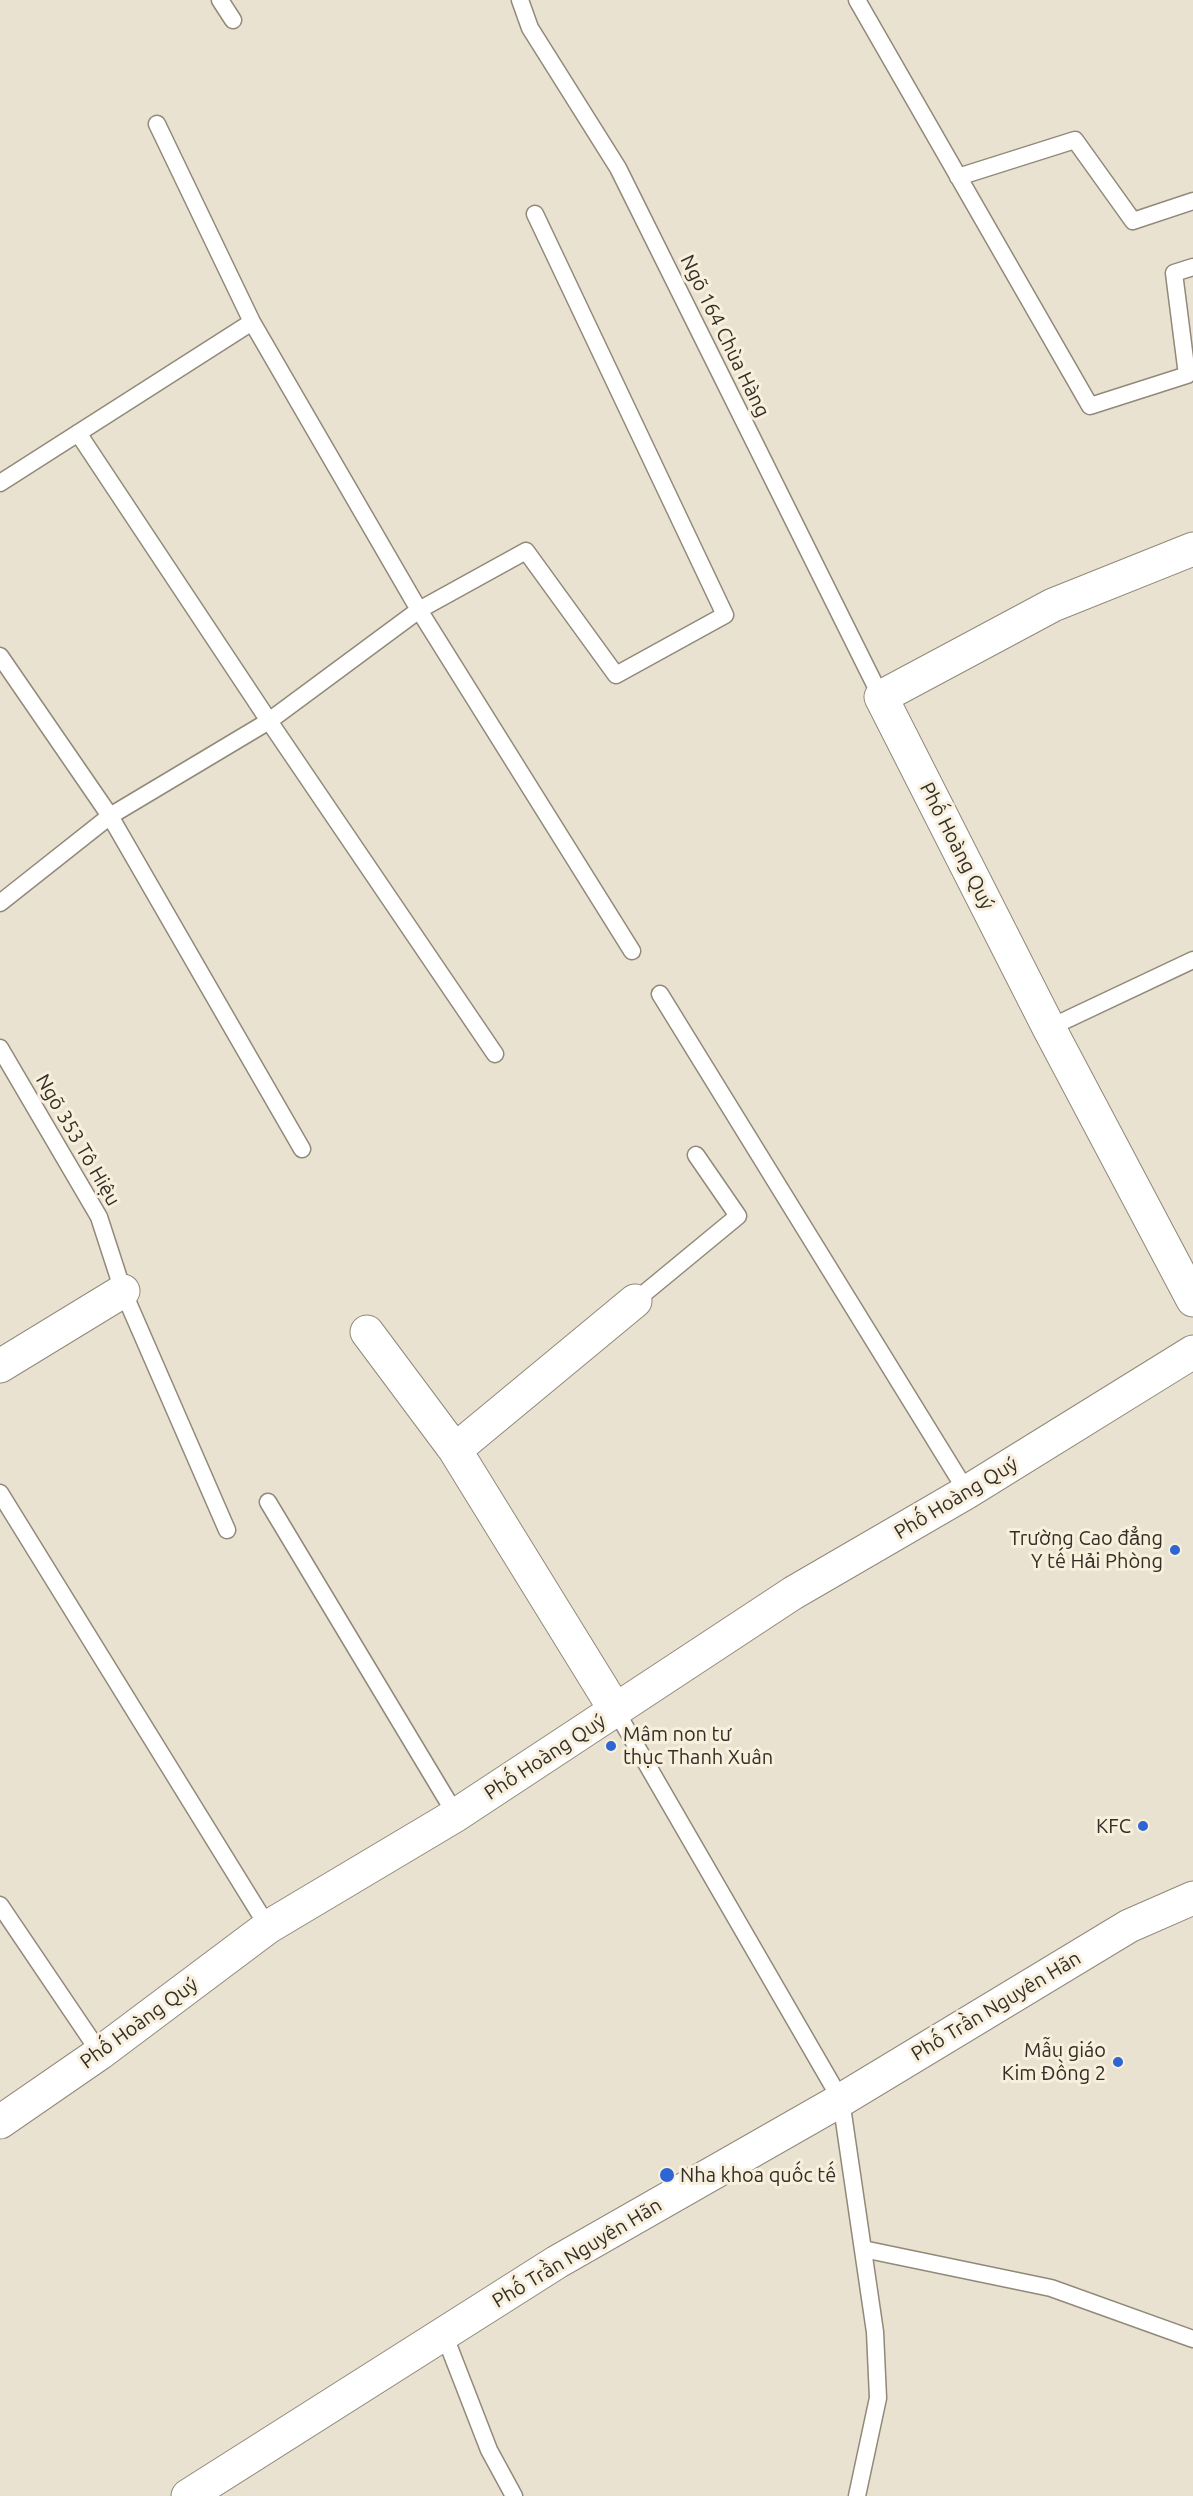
<!DOCTYPE html>
<meta charset="utf-8">
<style>
body{margin:0}
canvas{display:block;background:#eae2d0}
</style>
<canvas width="1193" height="2496"></canvas>
<script>
const g = document.querySelector('canvas').getContext('2d');
g.lineJoin = 'round';
function trace(path, color, width, dash) {
  g.strokeStyle = color;
  g.lineWidth = width;
  g.lineCap = dash ? 'butt' : 'round';
  g.setLineDash(dash || []);
  g.stroke(path);
}
function label(font, color, halo, rows, align = 'center') {
  g.font = font + ' Ubuntu,sans-serif';
  g.lineWidth = 6;
  g.setLineDash([]);
  g.textBaseline = 'middle';
  g.strokeStyle = halo;
  g.fillStyle = color;
  for (const [text, x, y, turn = 0] of rows) {
    g.save();
    g.translate(x, y);
    g.rotate((+turn || 0) * Math.PI / 180);
    g.textAlign = isNaN(turn) ? turn : align;
    if (halo) g.strokeText(text, 0, 0);
    g.fillText(text, 0, 0);
    g.restore();
  }
}
const service = new Path2D(`
 M220 0 233 20
 M520 0 530 28 618 168 881 697
 M857 0 1090 406 1187 375 1174 273 1193 267
 M157 124 252 322
 M958 177 1075 140 1133 221 1193 201
 M78 433 269 721 495 1054
 M0 483 252 322 419 610 526 551 616 675 725 615 535 214
 M0 656 110 816 302 1149
 M0 903 110 816 269 721 419 610 632 951
 M660 994 967 1492
 M1049 1028 1193 960
 M0 1048 99 1217 123 1291 227 1530
 M635 1301 738 1216 696 1155
 M0 1493 268 1927
 M268 1502 456 1815
 M616 1711 841 2100 875 2332 878 2398 857 2496
 M0 1905 100 2053
 M863 2249 1051 2288 1193 2339
 M444 2334 489 2450 514 2496`);
const minor = new Path2D(`
 M1193 549 1053 605 881 697 1049 1028 1193 1300
 M367 1332 455 1450 616 1711
 M0 1366 123 1291
 M455 1450 635 1301
 M0 2122 100 2053 268 1927 456 1815 793 1593 967 1492 1193 1352`);
const secondary = new Path2D(`
 M188 2496 557 2262 841 2100 1129 1926 1193 1898`);
trace(service, '#918979', 19);
trace(minor, '#918979', 35);
trace(secondary, '#918979', 35);
trace(service, '#fff', 16);
trace(minor, '#fff', 33);
trace(secondary, '#fff', 33);
for (const [x, y, r, color] of [
 [1175,1550,6,"#2d65d3"],
 [611,1746,6,"#2d65d3"],
 [1143,1826,6,"#2d65d3"],
 [1118,2062,6,"#2d65d3"],
 [667,2175,8,"#2d65d3"]
]) {
  const dot = new Path2D();
  dot.arc(x, y, r, 0, 2 * Math.PI);
  g.fillStyle = color;
  g.fill(dot);
  trace(dot, '#f8efdd', 2);
}
label('20px', '#322f28', '#f8efdd', [
 ["Ngõ 164 Chùa Hàng",725,336,64],
 ["Phố Hoàng Quý",957,846,63],
 ["Ngõ 353 Tô Hiệu",78,1140,60],
 ["Phố Hoàng Quý",956,1498,-31],
 ["Phố Hoàng Quý",545,1757,-33],
 ["Phố Trần Nguyên Hãn",996,2006,-31],
 ["Phố Hoàng Quý",139,2023,-36],
 ["Phố Trần Nguyên Hãn",577,2253,-31]
]);
label('20px', '#322f28', '#f8efdd', [
 ["Trường Cao đẳng",1163,1538],
 ["Y tế Hải Phòng",1163,1561],
 ["Mâm non tư",623,1734,"left"],
 ["thục Thanh Xuân",623,1757,"left"],
 ["KFC",1131,1826],
 ["Mẫu giáo",1106,2050],
 ["Kim Đồng 2",1106,2073],
 ["Nha khoa quốc tế",680,2175,"left"]
], 'right');
</script>
